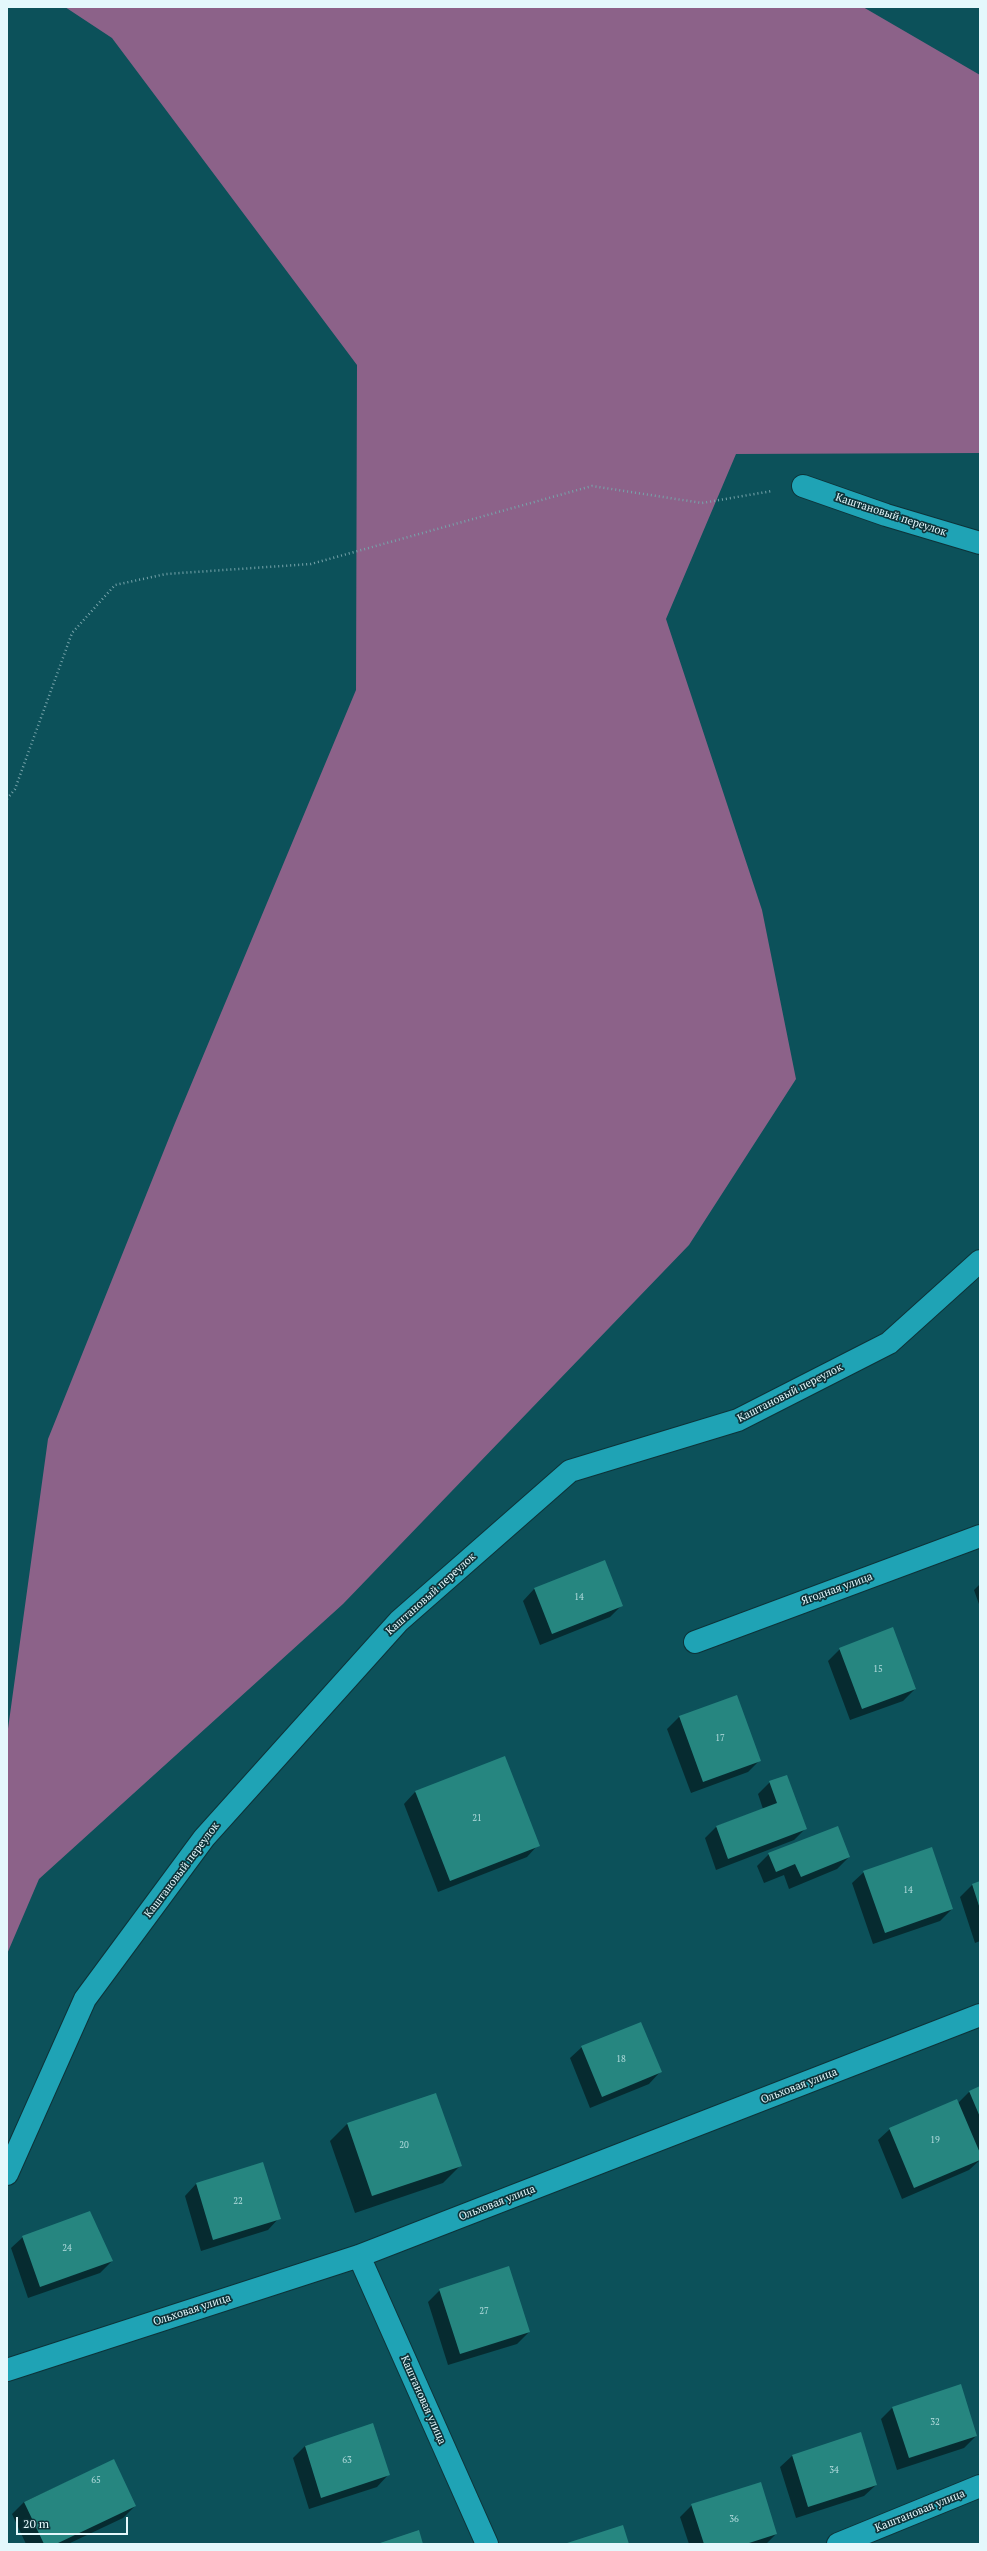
<!DOCTYPE html>
<meta charset="utf-8">
<style>
body{margin:0}
#map{position:relative;width:987px;height:2551px;overflow:hidden;background:#0c515a;font-family:"PT Serif",serif}
canvas{display:block}
.frame{position:absolute;inset:0;border:8px solid #e4f8fc;pointer-events:none}
.scale{position:absolute;left:16px;top:2517px;width:112px;height:18px;box-sizing:border-box;border:2px solid #e4f8fc;border-top:0;padding-left:5px;font-size:12px;line-height:14px;white-space:nowrap;color:#e4f8fc;-webkit-text-stroke:3px #0d3339;paint-order:stroke}
</style>
<div id="map">
<canvas width="987" height="2551"></canvas>
<div class="frame"></div>
<div class="scale">20 m</div>
</div>
<script>
const g = document.querySelector('canvas').getContext('2d');
g.lineJoin = 'round';
function fillPath(path, color) {
  g.fillStyle = color;
  g.fill(path, 'evenodd');
}
function trace(path, color, width, dash) {
  g.strokeStyle = color;
  g.lineWidth = width;
  g.lineCap = dash ? 'butt' : 'round';
  g.setLineDash(dash || []);
  g.stroke(path);
}
function label(font, color, halo, rows, align = 'center') {
  g.font = font + ' "PT Serif",serif';
  g.lineWidth = 3.5;
  g.setLineDash([]);
  g.textBaseline = 'middle';
  g.strokeStyle = halo;
  g.fillStyle = color;
  for (const [text, x, y, turn = 0] of rows) {
    g.save();
    g.translate(x, y);
    g.rotate((+turn || 0) * Math.PI / 180);
    g.textAlign = isNaN(turn) ? turn : align;
    if (halo) g.strokeText(text, 0, 0);
    g.fillText(text, 0, 0);
    g.restore();
  }
}
fillPath(new Path2D(`
 M65 7H863L980 75V453L736 454 666 619 762 910 796 1079 689 1245 343 1604 39 1879 7 1954V1736L48 1439 175 1123 356 690 357 365 112 38Z`), '#8c6289');
fillPath(new Path2D(`
 M980 1584V1607L974 1590Z
 M534 1589 622 1605 610 1617 540 1645 523 1601Z
 M840 1649 915 1689 903 1701 850 1720 828 1661Z
 M736 1696 760 1760 748 1772 691 1793 667 1729 679 1717Z
 M770 1782 806 1828 794 1840 716 1870 705 1838 717 1826 763 1809 758 1794Z
 M415 1792 538 1845 527 1857 438 1892 404 1804Z
 M769 1854 849 1857 837 1869 789 1889 784 1875 764 1883 757 1866Z
 M864 1872 952 1909 940 1921 873 1944 852 1883Z
 M980 1883V1941L975 1943 960 1897 972 1885Z
 M582 2047 660 2072 649 2084 590 2108 570 2058Z
 M980 2087V2160L969 2170 902 2199 878 2140 890 2129 958 2103 969 2092Z
 M436 2094 460 2166 443 2183 355 2213 330 2141 347 2124Z
 M196 2184 279 2218 268 2230 201 2251 185 2196Z
 M23 2237 112 2261 100 2273 28 2298 11 2248Z
 M440 2290 529 2332 517 2344 448 2365 428 2302Z
 M893 2407 976 2436 964 2448 897 2470 881 2419Z
 M373 2425 388 2475 377 2487 309 2509 293 2458 305 2446Z
 M860 2434 876 2485 864 2496 796 2518 780 2467 792 2456Z
 M114 2460 135 2506 123 2518 68 2544H26L12 2514 24 2502Z
 M692 2505 776 2534 766 2544H689L680 2517Z`), '#0007');
fillPath(new Path2D(`
 M605 1560 623 1606 552 1634 534 1588Z
 M893 1627 916 1689 862 1709 839 1648Z
 M737 1695 761 1761 703 1782 679 1716Z
 M505 1756 540 1846 450 1881 415 1791Z
 M787 1775 807 1829 728 1859 716 1826 777 1803 769 1781Z
 M838 1826 850 1857 801 1877 795 1864 776 1872 768 1853Z
 M932 1847 953 1909 885 1933 863 1871Z
 M980 1881V1909L972 1884Z
 M641 2022 662 2072 602 2097 581 2046Z
 M980 2086V2117L969 2091Z
 M436 2093 462 2166 372 2196 347 2123Z
 M957 2099 980 2153V2160L914 2188 889 2128Z
 M263 2162 281 2219 213 2240 196 2183Z
 M90 2211 113 2261 40 2287 22 2236Z
 M509 2266 530 2332 460 2354 439 2289Z
 M961 2384 977 2436 909 2458 892 2407Z
 M373 2423 390 2475 321 2498 305 2446Z
 M861 2432 877 2485 808 2507 792 2455Z
 M114 2459 136 2506 56 2544H44L24 2502Z
 M761 2482 777 2534 746 2544H704L691 2504Z
 M623 2525 629 2544H564Z
 M419 2530 423 2544H377Z`), '#268680');
const minor = new Path2D(`
 M803 486 886 515 980 543
 M695 1642 980 1536
 M7 2174 85 1999 204 1838 399 1621 570 1471 738 1420 889 1343 980 1261
 M359 2256 487 2544
 M7 2370 359 2256 980 2015
 M838 2544 980 2486`);
trace(minor, '#0d3339', 24);
trace(new Path2D(`
 M7 799 15 789 72 633 115 585 166 574 311 564 592 486 702 503 772 491`), '#77a4ab', 2.5, [1, 3]);
trace(minor, '#1fa3b5', 22);
label('9px', '#b4dcdd', null, [
 ["14",579,1597],
 ["15",878,1669],
 ["17",720,1738],
 ["21",477,1818],
 ["14",908,1890],
 ["18",621,2059],
 ["19",935,2140],
 ["20",404,2145],
 ["22",238,2201],
 ["24",67,2248],
 ["27",484,2311],
 ["32",935,2422],
 ["63",347,2460],
 ["34",834,2470],
 ["65",96,2480],
 ["36",734,2519]
]);
label('11px', '#e4f8fc', '#0d3339', [
 ["Каштановый переулок",891,515,18],
 ["Каштановый переулок",790,1393,-27],
 ["Ягодная улица",837,1589,-20],
 ["Каштановый переулок",431,1594,-42],
 ["Каштановый переулок",182,1870,-53],
 ["Ольховая улица",799,2086,-21],
 ["Ольховая улица",497,2203,-21],
 ["Ольховая улица",192,2310,-18],
 ["Каштановая улица",423,2400,66],
 ["Каштановая улица",920,2511,-22]
]);
</script>
